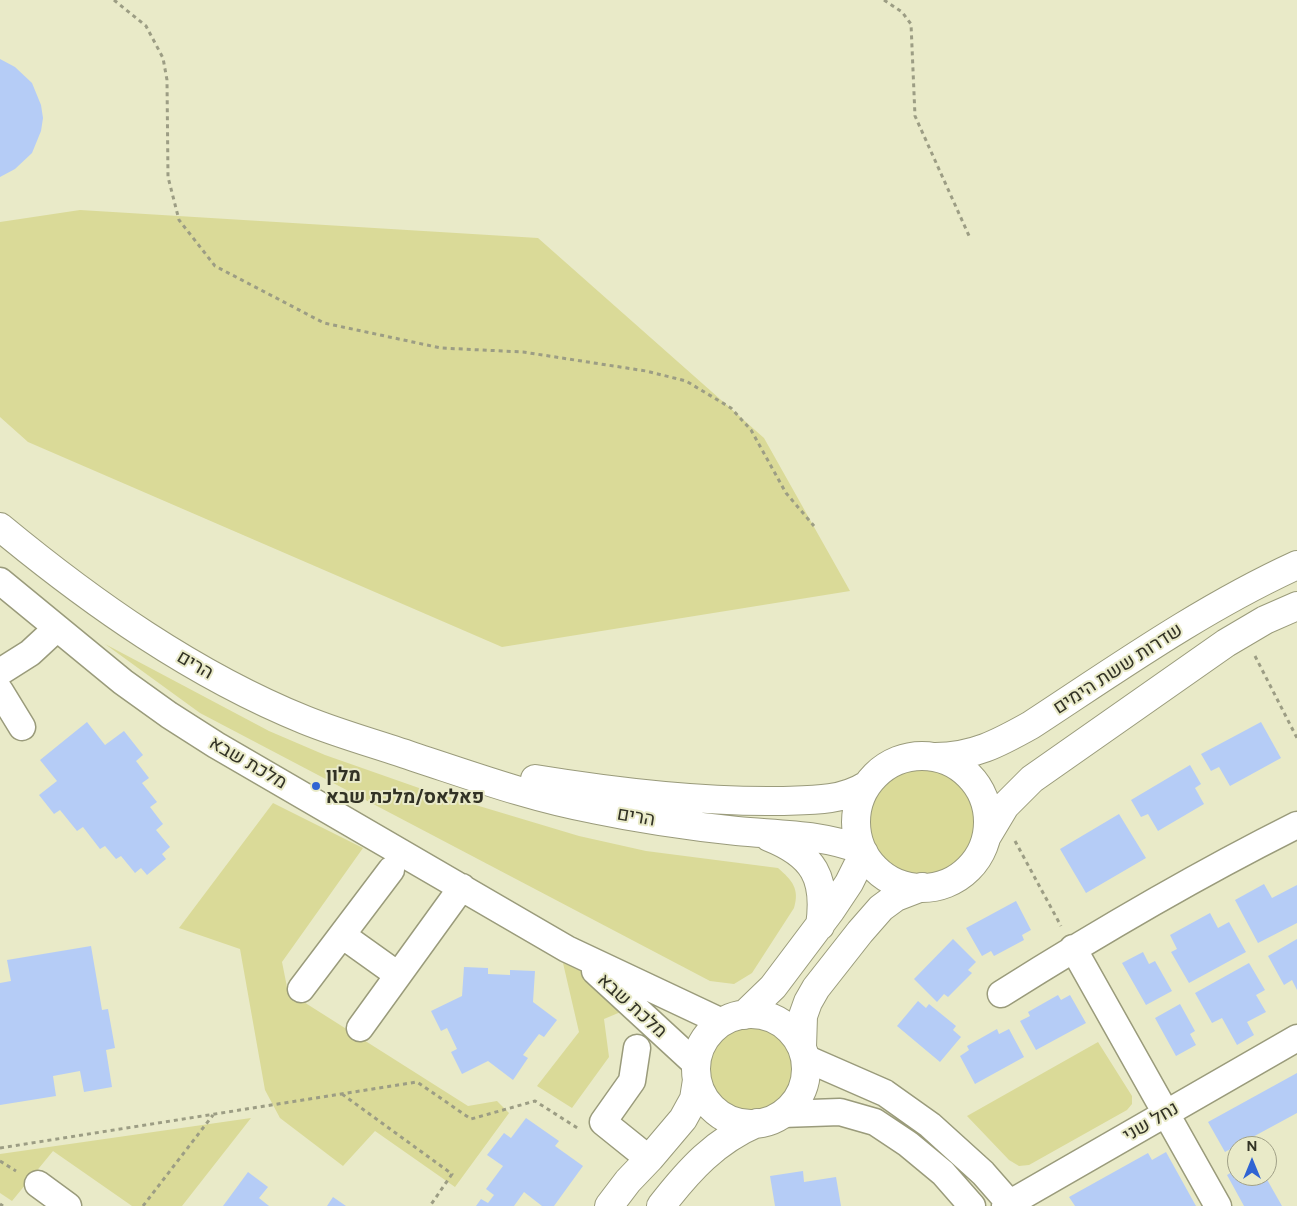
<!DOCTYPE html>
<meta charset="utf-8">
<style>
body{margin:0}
#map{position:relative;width:1297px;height:1206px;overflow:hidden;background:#e9eac8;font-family:Figtree,sans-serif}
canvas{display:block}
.north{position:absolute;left:1227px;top:1136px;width:50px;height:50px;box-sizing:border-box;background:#e9eac8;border:1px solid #a0a087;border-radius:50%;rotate:0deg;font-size:14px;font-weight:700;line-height:20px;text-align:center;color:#323225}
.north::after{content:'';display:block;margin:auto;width:18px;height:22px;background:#3064d3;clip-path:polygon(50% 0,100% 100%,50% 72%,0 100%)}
</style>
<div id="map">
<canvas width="1297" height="1206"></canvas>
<div class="north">N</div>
</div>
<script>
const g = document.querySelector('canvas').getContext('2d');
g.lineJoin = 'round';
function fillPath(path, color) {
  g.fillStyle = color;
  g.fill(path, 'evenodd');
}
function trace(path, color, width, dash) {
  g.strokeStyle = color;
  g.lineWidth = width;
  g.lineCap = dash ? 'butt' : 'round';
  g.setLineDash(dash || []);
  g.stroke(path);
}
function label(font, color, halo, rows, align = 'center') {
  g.font = font + ' Figtree,Heebo,sans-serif';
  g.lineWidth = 4;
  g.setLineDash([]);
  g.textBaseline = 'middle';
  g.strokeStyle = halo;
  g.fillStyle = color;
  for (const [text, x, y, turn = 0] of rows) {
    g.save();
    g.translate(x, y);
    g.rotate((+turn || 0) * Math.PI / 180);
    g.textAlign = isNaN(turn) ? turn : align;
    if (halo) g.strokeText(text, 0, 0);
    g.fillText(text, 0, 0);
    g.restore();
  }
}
fillPath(new Path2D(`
 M80 210 538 238 764 438 850 591 502 647 28 442 0 417V222Z
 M105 644 269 731 325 755 419 788 579 836 646 851 778 868C792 880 800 889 794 908L752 973 734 984 710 981 200 713Z
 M863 822a59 59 0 1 1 118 0a59 59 0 1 1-118 0Z
 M273 803 363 848 282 962 288 992 468 1106 497 1101 509 1113 455 1187 375 1131 343 1166 280 1118 265 1090 240 949 179 928Z
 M563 963 589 975 623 1011 604 1019 609 1057 572 1108 537 1086 579 1032Z
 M704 1069a47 47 0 1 1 94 0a47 47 0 1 1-94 0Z
 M1098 1042 1132 1096V1104L1127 1110 1029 1165 1019 1166 1009 1160 967 1116Z
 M251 1118 182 1206H132L53 1151 12 1201 0 1193V1154Z`), '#dada98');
fillPath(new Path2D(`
 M0 59 15 67 32 83 41 105 43 118 41 131 32 153 15 169 0 177Z
 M87 722 105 745 124 731 143 755 136 761 149 778 142 783 157 802 150 807 163 824 156 830 170 847 162 854 166 859 147 875 141 868 135 873 121 856 116 859 105 846 100 849 83 827 77 831 60 810 54 814 39 795 57 781 40 760Z
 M1261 722 1281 758 1230 786 1219 767 1211 771 1201 754Z
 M1190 765 1201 784 1195 788 1204 804 1158 831 1148 814 1141 817 1131 800Z
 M1119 814 1146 858 1086 893 1060 849Z
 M1264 884 1272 898 1297 885V923L1258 943 1235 900Z
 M1016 901 1031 930 1022 935 1024 940 994 956 991 951 982 956 966 928Z
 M1210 913 1218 928 1229 922 1246 952 1189 983 1171 952 1177 949 1170 935Z
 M953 939 976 962 968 970 972 973 948 997 944 994 937 1002 914 979Z
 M1297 939V990L1292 980 1284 985 1268 956Z
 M91 946 102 1010 108 1009 115 1048 106 1050 112 1087 84 1092 80 1071 53 1076 56 1096 0 1105V983L11 981 7 960Z
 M1143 952 1149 964 1155 961 1172 991 1146 1005 1122 963Z
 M1249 963 1265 990 1256 995 1266 1012 1247 1022 1254 1035 1237 1045 1222 1018 1212 1023 1195 993Z
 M464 967 488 968V974L510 975V970L535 971 533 1002 557 1020 544 1037 539 1034 523 1055 528 1058 513 1080 488 1061 462 1074 451 1052 457 1049 447 1028 441 1031 431 1011 462 996Z
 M1058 995 1061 1000 1070 995 1086 1023 1036 1050 1020 1021 1030 1016 1028 1012Z
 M918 1001 926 1008 929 1004 956 1026 953 1030 961 1037 940 1062 897 1026Z
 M1180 1004 1195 1031 1190 1034 1196 1045 1176 1056 1155 1018Z
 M997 1029 999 1034 1009 1029 1024 1057 975 1084 960 1056 969 1050 967 1046Z
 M1297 1073V1113L1225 1152 1208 1122Z
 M526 1118 559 1141 555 1146 583 1166 554 1206H542L524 1192 514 1206H476L481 1199 488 1203 494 1195 486 1189 503 1166 487 1155 504 1133 511 1138Z
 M1166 1152 1196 1206H1075L1069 1197 1148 1153 1152 1160Z
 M1237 1169V1176H1265L1282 1206H1244L1227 1175Z
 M803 1171 804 1182 836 1177 841 1206H775L770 1176Z
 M248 1172 268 1187 259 1198 269 1206H223Z
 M333 1197 346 1206H327Z`), '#b5ccf6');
const minor = new Path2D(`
 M0 581 123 682 169 715 216 745 567 949 722 1022
 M0 672 30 653 57 628
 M0 691 22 727
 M342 935 398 975
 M1073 948 1218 1206
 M595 971 696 1064
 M301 989 391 870
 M1001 994C1098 933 1195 876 1297 825
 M360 1028 462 887
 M637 1048 632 1081 603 1122 649 1159
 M805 1058 885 1093 930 1125 983 1173 1012 1206
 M782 1114 840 1112 875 1122 908 1144 943 1173 972 1206
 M38 1184 68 1206
 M1005 1206 1297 1038`);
const major = new Path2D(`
 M0 527C92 603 194 675 305 720 342 735 380 745 417 758 475 777 533 798 593 809 641 819 689 826 737 831 779 835 823 834 862 850
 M856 822a66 66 0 1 1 132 0a66 66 0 1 1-132 0Z
 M935 757C973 757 999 743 1031 725 1118 668 1203 608 1297 565
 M535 779C615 792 696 802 778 801 809 800 840 802 867 785
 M987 836 1005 806 1032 779 1226 643 1265 620 1297 606
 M769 837C814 855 827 878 820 926
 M696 1069a55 55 0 1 1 110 0a55 55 0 1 1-110 0Z
 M744 1015 773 987 831 910 849 883 864 853
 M802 1047 803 1016 808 1002 816 988 860 932 881 908 896 897 922 887
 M609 1206 628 1181 650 1158 683 1119 694 1099 697 1080
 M661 1206C689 1170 715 1141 757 1123`);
trace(minor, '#9a9b7b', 29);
trace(major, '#9a9b7b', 30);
trace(new Path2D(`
 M114 0 146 26 163 58 167 80 168 177 179 220 215 266 324 323 441 348 523 352 646 371 686 381 731 408 751 430 786 493 814 526
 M884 0 902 12 911 24 915 116 970 238
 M1255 656 1297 738
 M1015 841 1061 926
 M342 1094 452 1174 430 1206
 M0 1148 417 1082 471 1119 535 1101 579 1129
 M0 1161 16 1171
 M0 1204 3 1206
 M143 1206 213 1115`), '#9c9d84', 3, [4, 4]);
trace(minor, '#fff', 26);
trace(major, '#fff', 28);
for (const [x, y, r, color] of [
 [316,786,5,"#3064d3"]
]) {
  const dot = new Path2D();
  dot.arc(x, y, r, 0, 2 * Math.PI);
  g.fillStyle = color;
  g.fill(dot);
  trace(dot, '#e9eac8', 2);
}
label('19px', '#323225', '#e9eac8', [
 ["הרים",195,665,30],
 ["שדרות ששת הימים",1118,669,-33],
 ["מלכת שבא",248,763,30],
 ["הרים",636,817,10],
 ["מלכת שבא",632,1006,42],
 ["נחל שני",1151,1122,-30]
]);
label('bold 19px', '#323225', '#e9eac8', [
 ["מלון",326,775],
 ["פאלאס/מלכת שבא",326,797]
], 'left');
</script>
